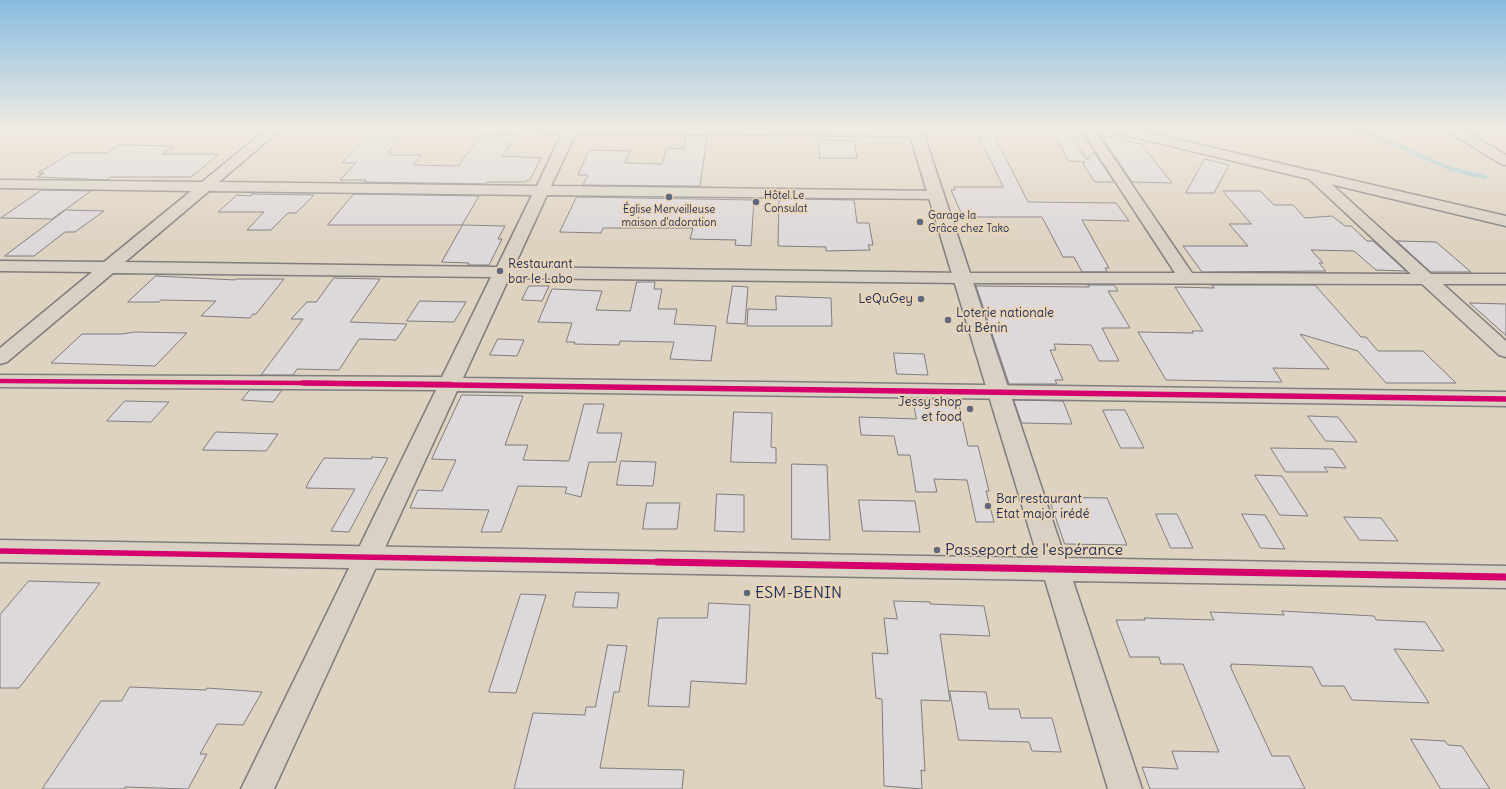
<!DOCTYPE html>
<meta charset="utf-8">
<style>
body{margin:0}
canvas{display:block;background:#ded2c1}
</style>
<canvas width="1506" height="789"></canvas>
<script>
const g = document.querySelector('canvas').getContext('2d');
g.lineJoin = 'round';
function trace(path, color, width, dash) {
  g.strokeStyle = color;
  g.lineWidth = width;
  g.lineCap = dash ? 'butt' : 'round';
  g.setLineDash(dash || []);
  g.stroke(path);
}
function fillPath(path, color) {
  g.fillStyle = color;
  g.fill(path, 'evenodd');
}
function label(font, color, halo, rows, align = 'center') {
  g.font = font + ' Delius,sans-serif';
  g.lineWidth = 3.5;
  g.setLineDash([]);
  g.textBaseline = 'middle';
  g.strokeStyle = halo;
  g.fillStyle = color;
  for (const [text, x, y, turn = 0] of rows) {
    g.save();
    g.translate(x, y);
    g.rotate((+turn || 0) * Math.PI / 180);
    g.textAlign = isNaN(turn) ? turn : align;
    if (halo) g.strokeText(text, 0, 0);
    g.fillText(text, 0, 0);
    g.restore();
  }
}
trace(new Path2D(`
 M1348 129 1372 134 1451 169 1485 177`), '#99c9d4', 4);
const building = new Path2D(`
 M976 129H991L1028 202 1116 203 1129 221 1082 220 1109 268H1105L1107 272H1082L1074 257H1063L1042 217H963L951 190H955L954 187H1003Z
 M1051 129H1067L1087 160 1094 152 1114 182H1095L1083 164 1085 162 1069 161Z
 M482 134 516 135 502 156 541 158 530 180H527L526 182H487L486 184 365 182 366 180H340L356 163H342L367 138H401L388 152H391L389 155H421L413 165 458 166Z
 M686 135 707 136 700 186 583 185 588 175H578L589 150 630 151 625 163 662 164 667 148 684 149Z
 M1107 136 1141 144 1172 183 1132 182 1104 140Z
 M819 140 854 141 857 158H820Z
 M120 145 174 146 162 154H219L191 177H111L107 180 37 177 44 173H38L71 153H107Z
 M1205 159 1229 165 1214 193H1186Z
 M42 190 91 191 52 219 1 218Z
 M1223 191H1260L1274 205H1293L1305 218 1332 216 1345 226H1351L1367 241H1373L1406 271 1376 270 1354 251 1311 250 1323 263H1319L1326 271 1202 272 1183 246H1248L1229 224H1251Z
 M252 194 314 195 296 213H288L271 230H247L264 212H218L237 195 251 196Z
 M354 194 479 196 462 225H328Z
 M577 197 754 200 751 246 735 245 736 240 690 239 693 228H603L601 233 560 232Z
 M797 199 854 200 857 223H869L873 245H868L870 250 826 251V247L778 246 779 200Z
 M66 210 104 211 75 232H65L34 256H5Z
 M463 225 505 226 498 239H502L489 265H468L469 263 442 262Z
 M1397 241 1436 242 1471 272H1431Z
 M156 276 235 280 236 279H284L256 314H253L250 318 201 316 216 301 161 300 159 302H128Z
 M334 278 380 279 350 322 407 324 396 340 359 339 339 370 297 369 293 375H261L303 319H291L307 302H316Z
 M637 282H655L654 289H662L658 309H677L674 324 716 326 711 361 670 359 674 342 620 341 619 345 574 344 575 342H566L572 323 538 322 552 289 602 291 596 310 630 311Z
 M1088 285H1114L1118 291H1108L1130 328H1102L1119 361H1099L1091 345 1054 344 1056 350H1050L1063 380H1055L1057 384H1009L976 286 1089 287Z
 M1212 285H1315L1361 337H1366L1378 351H1423L1456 383H1386L1358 351 1300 334 1329 369 1273 368 1282 382 1166 380 1138 332 1193 333 1192 331H1203L1175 287 1214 288Z
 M529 286H549L542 301 522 300Z
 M733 286 748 287 745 324 727 323Z
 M776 296 831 298 832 326H747L748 309 776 310Z
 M420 301 466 302 454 322 407 321Z
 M1470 303 1506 304V335Z
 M136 332 187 333 155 366 51 363 82 334H121Z
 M498 339 524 340 517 356 490 355Z
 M894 353 924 354 928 375 897 374Z
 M250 390H282L273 402 242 400Z
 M462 395 523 396 505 445H528L523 460 569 461 584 404H604L597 433H622L616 462H589L581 497 565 493 567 487 518 486 501 532H481L489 510 410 508 418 490 442 491 456 460 432 459Z
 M1014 400 1063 401 1072 424 1022 423Z
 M125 401 169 402 151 422 107 421Z
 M914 404 959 405 968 446H978L989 491H986L994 522H976L967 480 934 479 937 492H916L910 455H898L894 436 861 435 859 417 916 419Z
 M1103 410H1125L1144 448H1121Z
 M734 412 772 413 771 447 776 448V463L731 462Z
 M1308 416 1338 417 1357 442 1326 441Z
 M216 432 278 434 266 451 203 450Z
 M1271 448 1333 449 1346 468 1324 467 1328 472H1286Z
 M372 457 388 458 349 532 331 531 355 489 306 488 308 483 324 458 371 459Z
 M621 461 656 462 653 486 617 485Z
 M792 464 827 465 830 540 792 539Z
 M1255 475 1282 476 1308 516 1280 515Z
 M717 494 744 495V532L715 531Z
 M1049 497 1107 498 1127 545 1065 544Z
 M859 500 915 501 920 532 863 531Z
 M647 503H680L677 529H643Z
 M1156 514H1177L1193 548H1171Z
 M1242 514 1265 515 1285 549 1261 548Z
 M1344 517 1381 518 1398 541 1360 540Z
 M29 581 100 583 19 688H0V615Z
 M576 592 619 593 617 608 573 607Z
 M521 594 546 595 516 693 489 692Z
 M894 601 930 602V604L984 606 990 636 940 634 950 701 921 700 925 771 921 770 922 789 884 786 882 699 876 698 872 653 888 654 884 618 897 619Z
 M709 603 750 605 746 684 691 681 689 707 648 706 658 618H707Z
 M1282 611 1374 616 1376 620 1425 622 1444 651 1394 649 1429 703 1352 700 1344 686H1322L1312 667 1231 664 1232 666H1230L1272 756H1289L1305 789H1150L1142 767 1178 769 1172 751 1219 752 1183 664H1161L1159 657H1130L1116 620H1145L1144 618 1214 620 1210 612 1284 615Z
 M608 645 627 646 619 692H614L600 768 684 770 682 789H514L533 713 585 715 586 707H595Z
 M130 687 206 690 207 688 262 692 243 725 217 724 200 754H207L188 789 125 787 124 789H42L101 701H121Z
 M950 691 986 692 989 709H1019L1021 718H1052L1061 752 1032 751 1029 742 959 740Z
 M1411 739 1445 741 1448 745 1462 746 1490 789H1441Z`);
fillPath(building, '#ddd8d9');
trace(building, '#7f7d7e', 1);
const street = new Path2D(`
 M267 129H281L219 182 537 186 562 133 541 132 540 129H917L922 130 924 133 922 136 576 133 551 186 936 191 941 192 943 195 941 198 936 199 547 195 514 267 963 273H1175L1081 129H1094L1192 273 1411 274 1308 178 1306 175 1308 172 1313 171 1318 172 1431 274H1506V284H1443L1506 341V357L1499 355 1422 284 963 283 509 278 463 378 1506 392V406L457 391 274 789H241L436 390 0 387V375L442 377 491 277 113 273 7 362 0 364V348L92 272 0 271V261L104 262 191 191 0 188V180L202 182ZM209 191 532 195 497 267 125 262Z
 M1447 129H1462L1506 155V165L1501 164 1449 132Z`);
const secondary = new Path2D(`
 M908 129H922L1065 558 1506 566V588L1073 581 1142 789H1108L1045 580 0 562V540L1038 558Z
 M1109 129H1132L1506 216V226L1116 133 1111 132Z`);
trace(street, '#7f7d7e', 3);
trace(secondary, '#7f7d7e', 3);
fillPath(street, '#dad1c5');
fillPath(secondary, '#dad1c5');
trace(new Path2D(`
 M0 381 451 384`), '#d6006c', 4.5);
trace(new Path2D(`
 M303 383 1506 399
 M0 551 715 563`), '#d6006c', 5.5);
trace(new Path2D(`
 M657 562 1506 577`), '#d6006c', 7);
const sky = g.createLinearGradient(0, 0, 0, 239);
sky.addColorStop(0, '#88bce0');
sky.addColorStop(0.54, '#f0ebe3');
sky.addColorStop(1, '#f0ebe300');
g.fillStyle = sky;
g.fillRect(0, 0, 1506, 239);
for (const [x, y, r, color] of [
 [669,197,4,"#5f6881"],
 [756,202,4,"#5f6881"],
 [920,222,4,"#5f6881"],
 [500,271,4,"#5f6881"],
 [921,299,4,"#5f6881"],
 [948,320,4,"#5f6881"],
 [970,409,4,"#5f6881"],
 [988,506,4,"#5f6881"],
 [937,550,4,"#5f6881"],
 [747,593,4,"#5f6881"]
]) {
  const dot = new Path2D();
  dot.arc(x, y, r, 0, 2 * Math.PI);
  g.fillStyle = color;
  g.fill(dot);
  trace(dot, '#ebd5b4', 1.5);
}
label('11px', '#1b2f5e', '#ebd5b4', [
 ["Hôtel Le",764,196],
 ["Consulat",764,209],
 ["Église Merveilleuse",669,210,"center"],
 ["maison d'adoration",669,223,"center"],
 ["Garage la",928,216],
 ["Grâce chez Tako",928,229]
], 'left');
label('13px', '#1b2f5e', '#ebd5b4', [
 ["Restaurant",508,264],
 ["bar le Labo",508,279],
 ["LeQuGey",913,299,"right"],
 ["Loterie nationale",956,313],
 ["du Bénin",956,328],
 ["Jessy shop",962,402,"right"],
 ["et food",962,417,"right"],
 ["Bar restaurant",996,499],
 ["Etat major irédé",996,514]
], 'left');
label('16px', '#1b2f5e', '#ebd5b4', [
 ["Passeport de l'espérance",945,550],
 ["ESM-BENIN",755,593]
], 'left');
</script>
